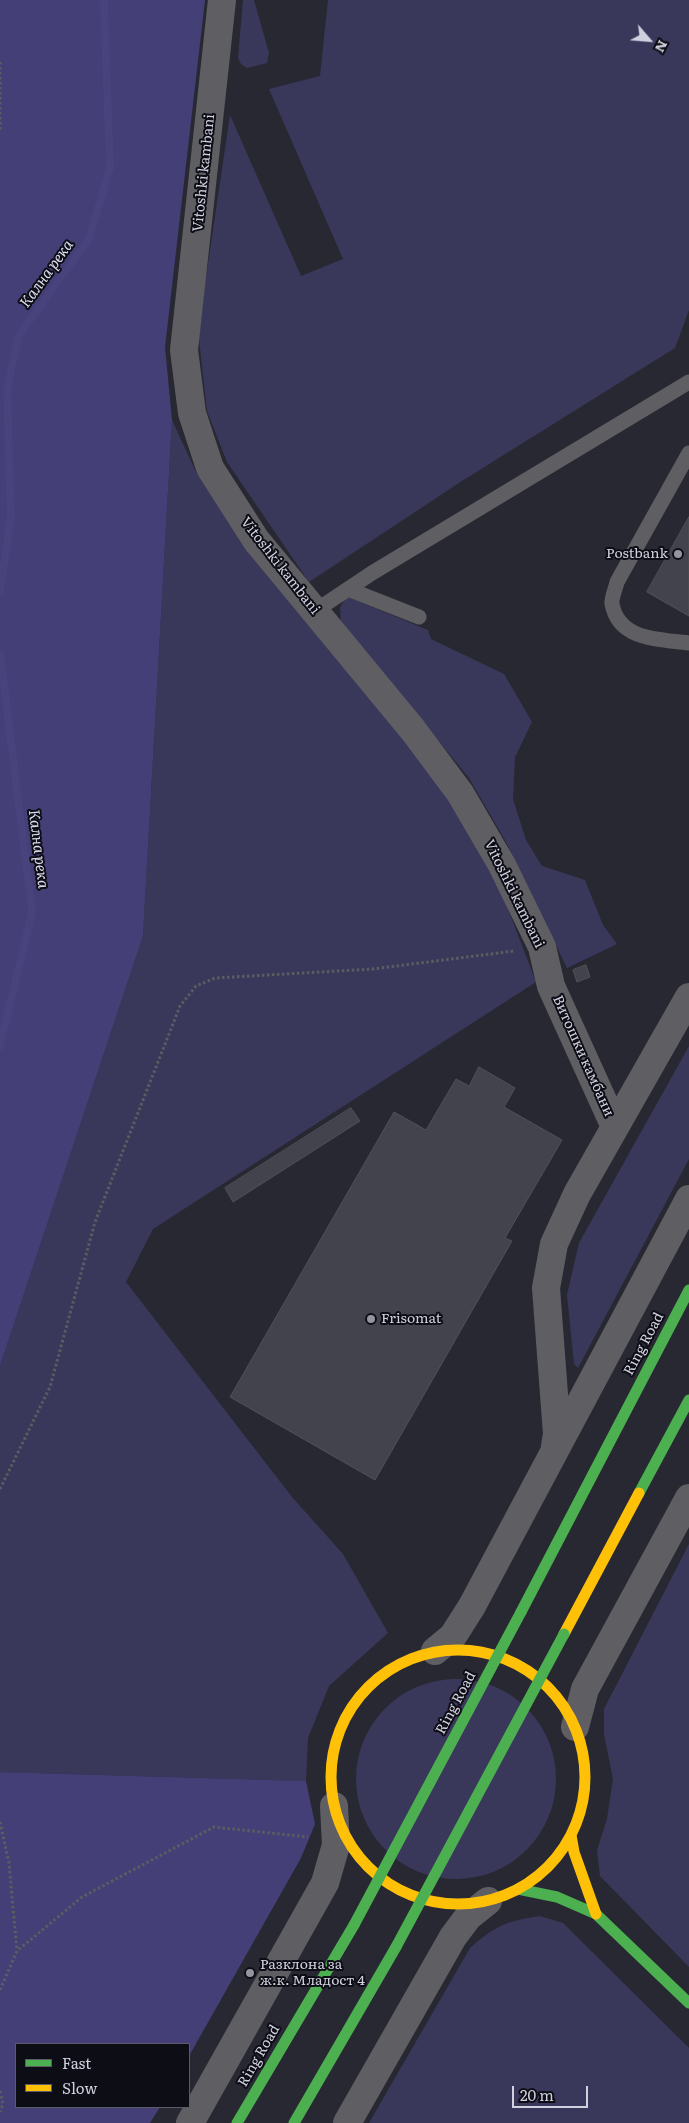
<!DOCTYPE html>
<meta charset="utf-8">
<style>
body{margin:0}
#map{position:relative;width:689px;height:2123px;overflow:hidden;background:#282832;font-family:Literata,serif}
canvas{display:block}
.legend{position:absolute;left:15px;top:2043px;width:175px;height:65px;box-sizing:border-box;background:#0d0d16;border:1px solid #5b5b66;margin:0;padding:6px 9px;list-style:none;font-size:15px;color:#d0d0de}
.legend li{display:flex;align-items:center;gap:10px;height:25px}
.legend b{width:25px;border:1px solid #5b5b66}
.north{position:absolute;left:624px;top:15px;width:50px;height:50px;-webkit-text-stroke:4px #0d0d16;paint-order:stroke;rotate:117deg;font-size:14px;font-weight:700;line-height:20px;text-align:center;color:#d0d0de}
.north::after{content:'';display:block;margin:auto;width:18px;height:22px;background:#d0d0de;clip-path:polygon(50% 0,100% 100%,50% 72%,0 100%)}
.scale{position:absolute;left:512px;top:2086px;width:76px;height:22px;box-sizing:border-box;border:2px solid #d0d0de;border-top:0;padding-left:6px;font-size:15px;line-height:18px;white-space:nowrap;color:#d0d0de;-webkit-text-stroke:4px #0d0d16;paint-order:stroke}
</style>
<div id="map">
<canvas width="689" height="2123"></canvas>
<ul class="legend">
<li><b style="height:6px;background:#4caf50"></b>Fast</li>
<li><b style="height:6px;background:#ffc107"></b>Slow</li>
</ul>
<div class="north">N</div>
<div class="scale">20 m</div>
</div>
<script>
const g = document.querySelector('canvas').getContext('2d');
g.lineJoin = 'round';
function fillPath(path, color) {
  g.fillStyle = color;
  g.fill(path, 'evenodd');
}
function trace(path, color, width, dash) {
  g.strokeStyle = color;
  g.lineWidth = width;
  g.lineCap = dash ? 'butt' : 'round';
  g.setLineDash(dash || []);
  g.stroke(path);
}
function label(font, color, halo, rows, align = 'center') {
  g.font = font + ' Literata,serif';
  g.lineWidth = 4;
  g.setLineDash([]);
  g.textBaseline = 'middle';
  g.strokeStyle = halo;
  g.fillStyle = color;
  for (const [text, x, y, turn = 0] of rows) {
    g.save();
    g.translate(x, y);
    g.rotate((+turn || 0) * Math.PI / 180);
    g.textAlign = isNaN(turn) ? turn : align;
    if (halo) g.strokeText(text, 0, 0);
    g.fillText(text, 0, 0);
    g.restore();
  }
}
fillPath(new Path2D(`
 M243 0H254L269 53 267 63 247 68 241 64 238 58Z
 M328 0H689V310L675 348 462 481 309 582 227 462 207 411 199 339 205 284 230 115 301 276 343 259 269 89 320 76Z
 M172 420 197 474 246 542 404 730 493 870 536 982 153 1229 126 1282 292 1497 343 1554 388 1633 329 1686 308 1738 306 1781 0 1772V1366L143 936Z
 M346 596 428 630 431 639 504 674 532 722 515 757 513 799 526 840 542 866 585 880 603 925 617 944 567 968 505 840 469 778 341 623 340 608Z
 M689 1046V1159L578 1368 574 1364 567 1295 579 1243Z
 M689 1544V1967L600 1876 597 1850 607 1819 613 1779 604 1734V1709Z
 M356 1779a100 100 0 1 1 200 0a100 100 0 1 1-200 0Z
 M540 1916 563 1923 689 2048V2123H369L470 1948C495 1926 506 1921 540 1916Z`), '#39385b');
fillPath(new Path2D(`
 M0 0H205L165 347 172 420 143 936 0 1366Z
 M0 1772 306 1781 315 1824 301 1858 189 2056V2044H16V2107H160L150 2123H0Z`), '#443f76');
trace(new Path2D(`
 M0 592 11 516 7 389 19 335 89 239 110 168 104 0
 M0 653 32 912 0 1046`), '#48427d', 8);
const building = new Path2D(`
 M689 517V616L647 592Z
 M586 965 590 977 577 982 573 970Z
 M479 1067 515 1088 504 1107 562 1140 505 1238 512 1241 375 1480 230 1397 394 1112 426 1130 456 1079 469 1086Z
 M351 1108 360 1121 233 1202 225 1188Z`);
fillPath(building, '#43434d');
trace(building, '#505058', 1);
trace(new Path2D(`
 M0 62V132
 M0 1489 50 1387 95 1222 180 1006 196 986 215 978 373 969 514 951
 M0 1822 9 1863 17 1951
 M0 1990 17 1951 82 1897 214 1827 308 1837
 M0 2091 3 2104 0 2112`), '#5c5c61', 3, [2.5, 2.5]);
trace(new Path2D(`
 M689 453 617 582C616 588 611 598 612 604 619 641 660 639 689 643
 M348 589 419 617
 M315 611 372 573 689 382`), '#5f5f63', 15);
trace(new Path2D(`
 M222 0 184 350 192 413 210 468 256 540 413 730 460 793 502 865 542 947 551 986 615 1127
 M555 1446 557 1434 546 1288 554 1244 577 1194 689 997
 M435 1651 453 1636 472 1606 689 1199
 M575 1727 585 1689 689 1498
 M190 2123 325 1883 336 1845 334 1806
 M347 2123 453 1937 468 1917 488 1901`), '#5f5f63', 28);
trace(new Path2D(`
 M639 1493 689 1400
 M521 1612 689 1290
 M518 1889 557 1897 596 1914 689 2003
 M237 2123 354 1925
 M294 2123 396 1947`), '#4caf50', 11);
trace(new Path2D(`
 M564 1634 639 1493
 M331 1777a127 127 0 1 1 254 0a127 127 0 1 1-254 0Z
 M571 1835 574 1852 596 1914`), '#ffc107', 11);
trace(new Path2D(`
 M354 1925 521 1612
 M396 1947 564 1634`), '#4caf50', 11);
for (const [x, y, r, color] of [
 [678,554,5,"#9595a2"],
 [371,1319,5,"#9595a2"],
 [250,1973,5,"#9595a2"]
]) {
  const dot = new Path2D();
  dot.arc(x, y, r, 0, 2 * Math.PI);
  g.fillStyle = color;
  g.fill(dot);
  trace(dot, '#0d0d16', 2);
}
label('14px', '#d0d0de', '#0d0d16', [
 ["Vitoshki kambani",204,173,-84],
 ["Vitoshki kambani",280,566,52],
 ["Vitoshki kambani",514,894,64],
 ["Витошки камбани",583,1056,66],
 ["Ring Road",644,1344,-62],
 ["Ring Road",456,1703,-62],
 ["Ring Road",259,2056,-60]
]);
label('14px', '#d0d0de', '#0d0d16', [
 ["Postbank",668,554,"right"],
 ["Frisomat",381,1319],
 ["Разклона за",260,1965],
 ["ж.к. Младост 4",260,1981]
], 'left');
label('italic 15px', '#dbdcef', '#0d0d16', [
 ["Кална река",47,274,-54],
 ["Кална река",38,849,83]
]);
</script>
